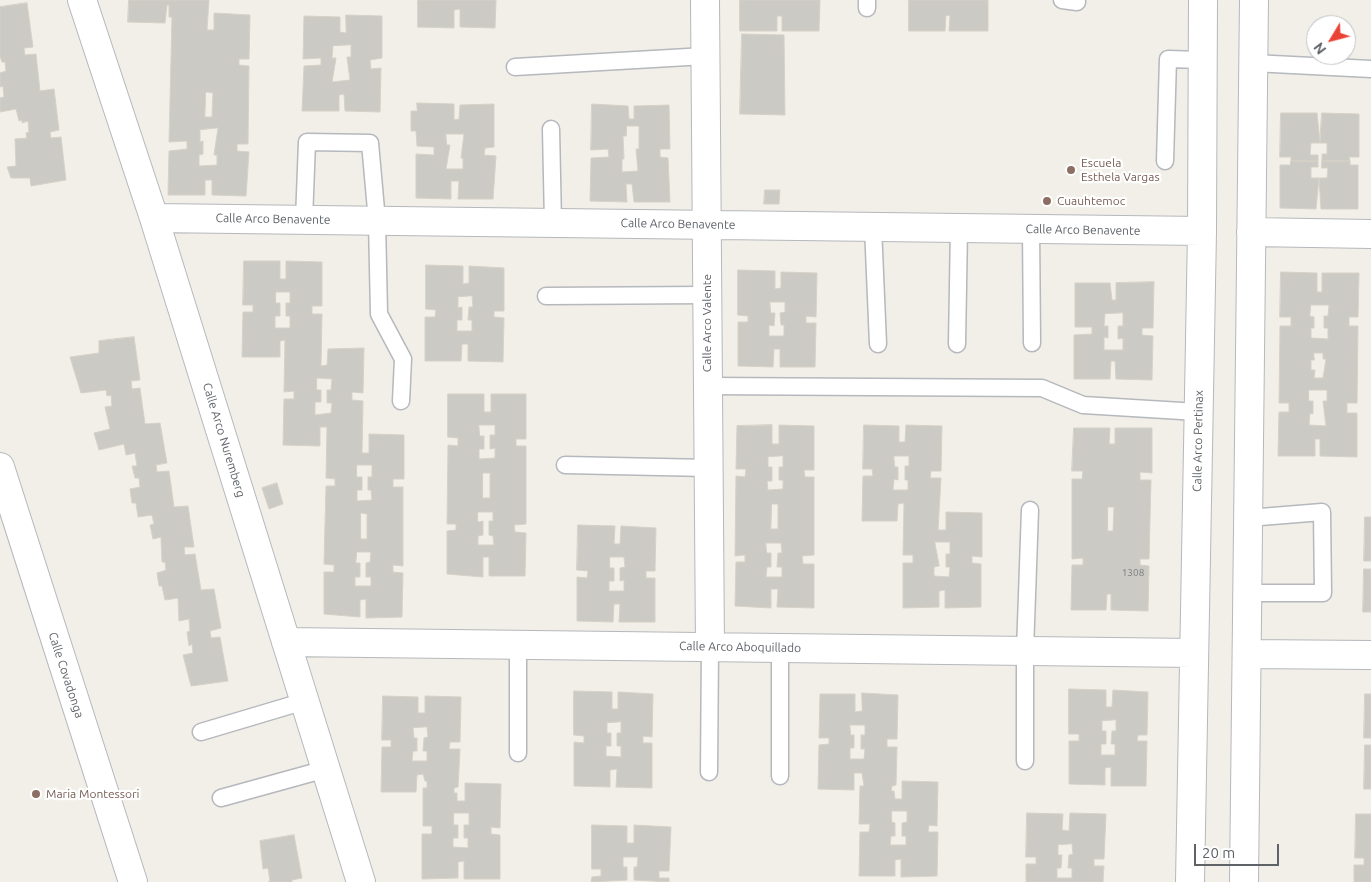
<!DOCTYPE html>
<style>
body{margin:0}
#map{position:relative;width:1371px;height:882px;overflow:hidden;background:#f1efe8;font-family:Ubuntu,sans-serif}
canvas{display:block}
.north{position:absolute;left:1306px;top:15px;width:50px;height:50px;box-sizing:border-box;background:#fff;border:1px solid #bfc1c3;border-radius:50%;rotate:233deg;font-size:14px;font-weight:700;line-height:20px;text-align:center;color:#5f6368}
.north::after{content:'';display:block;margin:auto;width:18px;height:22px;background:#ea4335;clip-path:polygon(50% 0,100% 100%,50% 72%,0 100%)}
.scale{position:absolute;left:1194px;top:844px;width:85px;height:22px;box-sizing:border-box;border:2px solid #5f6368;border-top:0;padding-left:6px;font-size:15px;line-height:18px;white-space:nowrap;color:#5f6368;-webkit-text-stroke:4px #fff;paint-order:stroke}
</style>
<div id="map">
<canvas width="1371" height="882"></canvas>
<div class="north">N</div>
<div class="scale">20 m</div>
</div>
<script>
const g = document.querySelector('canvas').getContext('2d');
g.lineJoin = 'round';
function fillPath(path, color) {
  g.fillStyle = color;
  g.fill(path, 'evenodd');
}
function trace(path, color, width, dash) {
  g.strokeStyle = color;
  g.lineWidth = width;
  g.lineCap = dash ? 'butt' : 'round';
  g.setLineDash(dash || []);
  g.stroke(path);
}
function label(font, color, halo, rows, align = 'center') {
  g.font = font + ' Ubuntu,sans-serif';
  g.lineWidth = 4.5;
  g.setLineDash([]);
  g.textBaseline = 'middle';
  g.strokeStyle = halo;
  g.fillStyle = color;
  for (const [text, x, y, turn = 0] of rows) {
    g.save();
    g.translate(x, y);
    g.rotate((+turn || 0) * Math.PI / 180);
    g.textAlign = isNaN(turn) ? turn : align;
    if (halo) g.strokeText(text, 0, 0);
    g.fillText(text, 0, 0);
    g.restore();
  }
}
const building = new Path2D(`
 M129 0H209L207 30H214V13L250 15 249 59H239V65L249 66 248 144H237V151L249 152 246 196 212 195V180H205V195H168L169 151 187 149V141L169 142 172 17H169V5H167L165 23 128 22ZM206 92 213 93 212 117H205ZM218 128 214 155H217V165L199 166V155L203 154V141L200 142V130Z
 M418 0H496L495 28 460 27V9L454 10V28L418 27Z
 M740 0H820L819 31H782V16H777V31H740Z
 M909 0H988V31H949L950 16 946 15 945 31H909Z
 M27 3 33 47 24 48 25 55 36 54 40 91 54 89 59 130 50 132 51 138 61 137 66 180 31 186 30 178H11L7 167 16 166 15 139 27 138 26 133 29 132 28 121 22 123V120L19 121 16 109 0 112V98L4 97 3 86 0 87V73L6 71 5 62H2L0 56V7Z
 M346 15 382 16V58L370 60 371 69 381 68 380 112 345 111 344 94 339 95V111H302L304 66 321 65V58L303 59 304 16 340 17V32L346 33ZM351 45V57H347L350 80 332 82 336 58H332L333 46Z
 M742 34 784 35 785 115 740 114Z
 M417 103 454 104V120L459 119 460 105 494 104V147L485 148 484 155 496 156 493 199H458L459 181H451V199L416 198V154L434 155V147L417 146 416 131H411V111H417ZM446 134H464L461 158H463V169H446L450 145H447Z
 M592 104 628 106 629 119H634V106L669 105 670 149H660V157L668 158 670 202H634L632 184H626L627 202 590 201 591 158 609 157 608 149 591 150ZM627 126H639V149H636L638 171 622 172V159H624L623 136H626Z
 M1281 113H1317L1320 143H1311L1310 155H1318V161H1291V157H1280Z
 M1322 113 1359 114V157H1349L1350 161H1322V154H1327V143H1320Z
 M1291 161H1318V167H1311V178H1319L1316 209 1280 208V165H1290Z
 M1322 161H1350V165H1358V209H1321L1319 178H1327L1328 168H1322Z
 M765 190H780L779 204H764Z
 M244 261H280V279H286V261L322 262V306H312V314H322L321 366 327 365 328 349 364 348 363 393 352 392V400L363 401 362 453H369V434L404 435V479H393V487H403V566L393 565V572L403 573 402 617 366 618V599L360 600V617L324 614V572H334V565L324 564 326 486H335V479L326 478 327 427H320V446L283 445 284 399H294V391L284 392 285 340 280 341V357H242L243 312H253V305H243ZM276 292H290V303H286V316H290V328H275V316H280V303H276ZM317 378 332 379 331 390H327V403H332L331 413 315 415V402H321V390H317ZM357 465H372V477H368V490H371L372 500 357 501V490H362V477H357ZM361 513 367 514V539H361ZM357 552H371L370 562 366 563V577H371V586H355V577H360V563H356Z
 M426 265 463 266V284L469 283V266L504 268V311H494V317L504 318 503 362 468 361V344H462L461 361H425V317H435L436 310 426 309ZM472 296 473 307H469L468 320H472V331H457V320H462V307L458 308V297Z
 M738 270 775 271V289L781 288V272L817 273 816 317 806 316V323H816L815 367H780V349H774L773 367 738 366V322H748V316L738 315ZM770 302H785V312L780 313 781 325H784V336H769V325L774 326 775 313H771Z
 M1281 272 1317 273V292H1322V273H1359L1358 317H1349V326H1358L1357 403H1347V413H1357V457L1320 456V439H1315V456H1278L1279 412H1289V403H1279L1280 326H1291V317H1280ZM1311 305H1329L1328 316H1324V328H1328V339L1311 338V328H1314V317L1310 316ZM1314 353H1323V359H1326L1323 378H1314L1315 370H1311V360H1314ZM1309 390H1327V401H1323L1326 426 1309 425 1310 413 1313 414V401H1309Z
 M1154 282 1153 328H1142V335L1153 336 1152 380 1116 379 1115 361H1111L1110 379H1074V335L1092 334V327H1075V283H1110L1112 300H1116V283ZM1123 313V326H1118V339L1123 338V350H1104V337L1108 338V326H1104L1105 314Z
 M134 337 140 380 131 381 132 389 140 388 145 424 160 423 167 463 156 465 157 472 169 471 174 507 188 506 194 547H184L185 555 195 554 201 590 214 589 221 628 210 631 211 638 220 637 228 681 191 686 183 655 193 653 192 644 189 646 187 632 190 631 189 619 179 621 178 598 165 600 162 586H159L157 573 166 570 165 562H162L161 537 153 539 150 525 154 524 152 515 138 517 136 503H132L130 489 140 487 139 478H135L132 466H137L135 453 126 455 124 444 99 450 94 433 110 429 105 407 112 406 111 395 107 396 106 390 81 393 70 357 99 353V341Z
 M448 394H484V412H491V394H526V439H516V446H526V524L514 525 515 532 526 533 525 576H489V557H483V577L447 574V531L456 530V524H447L448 445 458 446V438L448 437ZM479 425H495V435H490V449L495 448V458L479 459V449H484V436H480ZM483 473H490V498H483ZM478 512H493V521H489V535L493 536 494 545H478V536L483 535V521L478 522Z
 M772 425V444H779V425L814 426V470H804L805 477H814V555L802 556 803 564H814V608L777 607 778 589H771V608L735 606 736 562H745V555L735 556 736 476 745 477 746 469H736L737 426ZM783 456V467H779V480H783V489L768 490 767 481H772V467H768V457ZM772 504H778V529H771ZM766 543H781L782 553H778L777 567H782V577H766L767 567H771V553H767Z
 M864 425 899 426V442H905L906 425 942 426 941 471H931L930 478H941L938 530H946V512L982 513V557L972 556V563L981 564V607L945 608V590L939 591V607L903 608V563H913V555H903L904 503 898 504 897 521H862L863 476H873L872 469H863ZM894 456H909V466H905V480H908V490H893L894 479 898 480V467H895ZM935 542H950V554H946V567H950L949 577 934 576V567L939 566Z
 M1074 428H1110L1109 444H1115V428H1152V473L1140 472V480H1151L1149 559H1140V565L1149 566 1148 611 1111 610V594H1107L1106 610H1071L1072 565H1083V558L1072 559V479H1082L1083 471H1072ZM1108 507H1114L1113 531H1108Z
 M277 483 283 504 269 509 262 488Z
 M1365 517H1371V561H1364Z
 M578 525 615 526 614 544H620L621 526 656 528 655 571H646V578H655V622H619L620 604H614L613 622 577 621V577L587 578 588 571 577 570ZM610 557H624L625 567 620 568V581L624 580V591H609V581H614V568H610Z
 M1364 569H1371V612H1363Z
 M1069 689 1106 690V707H1112L1113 690 1148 692 1147 735H1138L1137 741H1147L1146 786H1111V767L1105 768V785L1069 784V741H1079V734H1069ZM1116 720V731H1112L1111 744H1115V755H1101V744H1106V731H1102V721Z
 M574 691 612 692V709H618V692L653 694 652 737 643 736V743H652V788L616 787 617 769 610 770V787L574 786V742L584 743V736L574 735ZM621 722V733H617V746H621V757L606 756V746H611V733H607V723Z
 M862 693 898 695 897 739H887V747H897L896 785 892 786 891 791H894L895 799H902V781L938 782 937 826 929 825 928 832H938L937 876 901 877V859L895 860V876H859L860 832H869L870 824H859L860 786H864L862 773H854V790L818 789 819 745 829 744V738H819L820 694H855V712L862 711ZM850 725H865V735H861V749H865L864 759H850V748H854V735H851ZM892 811H907V822L902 823V836H906V845H890L891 836H895V823L892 822Z
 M1365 694H1371V738H1364Z
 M383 696 418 697V713H425V696L461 697 460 742H450L449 749H460L458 787 454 788V793H457V801H465V783L501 784 500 828 491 827V834L500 835V879H464V861L458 862V878L422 879V834H432V826H423V788H427V781H425L423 774 417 775 416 792H381L382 747H391V740H382ZM427 727 428 737 424 738 423 751H427V761H412L413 751H417V738H414L413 728ZM454 813H469V825H464V838H468V848L453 847V838H458V825H454Z
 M1365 745H1371V789H1364Z
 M1027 813 1063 814 1062 830 1069 831 1070 813 1106 814 1104 859H1094V866H1104L1103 882H1026V864H1036V857H1026ZM1072 844 1073 854 1069 855 1068 868H1072V878H1057V868H1061L1062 855H1058V845Z
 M1356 814H1371V882H1354V865H1364V858H1355Z
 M592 825 627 826V843H634V825L671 827 669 871H659V878H669V882L634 880V867H637L638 857H623V867H627V880L591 882 592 877 601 876V869H592Z
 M294 835 302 878 292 880V882H268L270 881 268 868 263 869 260 841Z`);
fillPath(building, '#cccac5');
trace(building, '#d6d1c6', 1);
const lane = new Path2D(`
 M1062 0 1077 2
 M867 8V0
 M1253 63 1371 69
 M515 67 705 56
 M551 129 553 223
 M1165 161 1168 59 1202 60
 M304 220 307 142 370 143 377 221 379 314 403 359 401 401
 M873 227 878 344
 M1031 229 1032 343
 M546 296 707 295
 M957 344 959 228
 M707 386 1042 388 1083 405 1198 412
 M565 465 708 468
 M1247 593H1323L1322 512 1248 518
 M780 648V776
 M201 732 305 701
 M518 753V645
 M1025 761V651L1030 510
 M709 772 710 647
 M221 798 326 769`);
const street = new Path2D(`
 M82 0 154 218 361 882
 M705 0 710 647
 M154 218 1202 231
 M1251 232 1371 234
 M0 467 133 882
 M286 642 1194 653
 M1247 654 1371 655
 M1190 882 1202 231 1203 0
 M1244 882 1254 0`);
trace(lane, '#b5b8bc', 19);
trace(street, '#b5b8bc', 30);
trace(lane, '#fff', 16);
trace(street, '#fff', 28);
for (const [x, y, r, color] of [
 [1071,170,5,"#8d6e63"],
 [1047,201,5,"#8d6e63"],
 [36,794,5,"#8d6e63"]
]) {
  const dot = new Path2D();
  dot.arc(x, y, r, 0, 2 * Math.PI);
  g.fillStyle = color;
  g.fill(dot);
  trace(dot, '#fff', 2);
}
label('10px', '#7a7d7f', null, [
 ["1308",1133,573]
]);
label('12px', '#785e54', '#fff', [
 ["Escuela",1081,163],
 ["Esthela Vargas",1081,177],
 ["Cuauhtemoc",1057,201],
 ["Maria Montessori",46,794]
], 'left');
label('12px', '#5f6368', '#fff', [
 ["Calle Arco Benavente",273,219,1],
 ["Calle Arco Benavente",678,224,1],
 ["Calle Arco Benavente",1083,230,1],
 ["Calle Arco Valente",707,323,-90],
 ["Calle Arco Nuremberg",224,440,73],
 ["Calle Arco Pertinax",1198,441,-89],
 ["Calle Arco Aboquillado",740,647,1],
 ["Calle Covadonga",66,675,72]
]);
</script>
